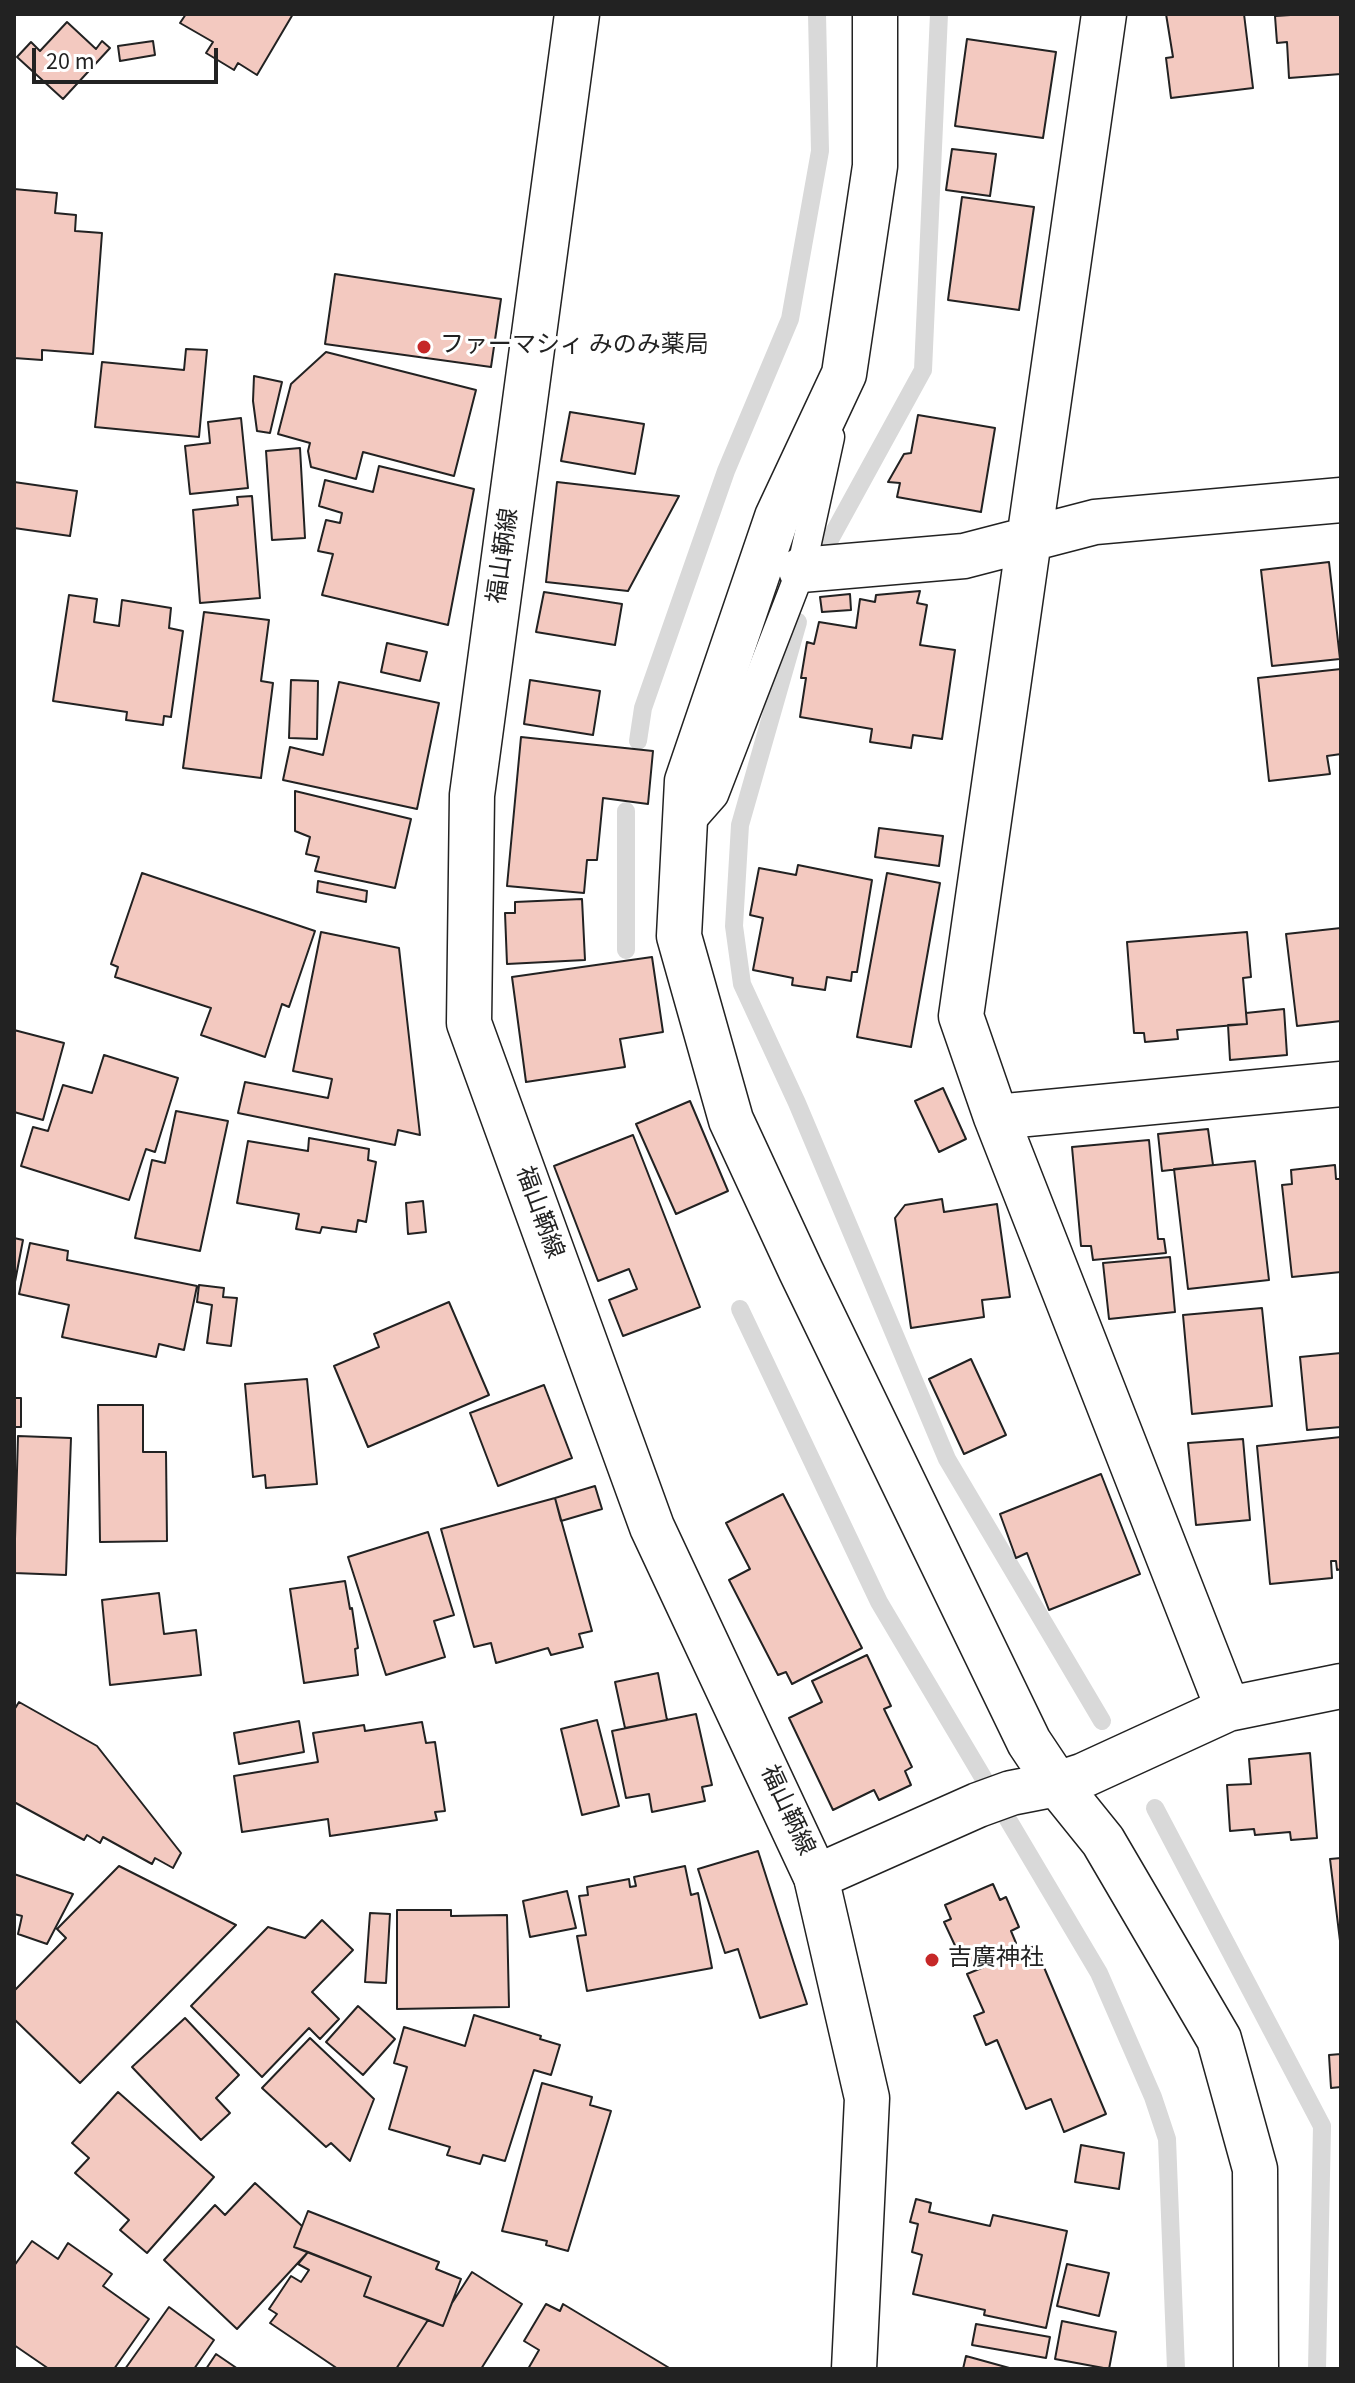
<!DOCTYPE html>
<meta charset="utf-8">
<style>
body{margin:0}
#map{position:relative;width:1355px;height:2383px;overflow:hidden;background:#fff;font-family:"Source Sans 3",sans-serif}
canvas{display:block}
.frame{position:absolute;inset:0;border:16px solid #222;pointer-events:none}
.scale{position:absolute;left:32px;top:48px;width:186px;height:36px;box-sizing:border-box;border:4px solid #222;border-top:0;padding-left:10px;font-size:24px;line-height:28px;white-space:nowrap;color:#222;-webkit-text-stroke:6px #fff;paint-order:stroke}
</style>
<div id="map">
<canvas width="1355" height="2383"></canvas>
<div class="frame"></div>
<div class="scale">20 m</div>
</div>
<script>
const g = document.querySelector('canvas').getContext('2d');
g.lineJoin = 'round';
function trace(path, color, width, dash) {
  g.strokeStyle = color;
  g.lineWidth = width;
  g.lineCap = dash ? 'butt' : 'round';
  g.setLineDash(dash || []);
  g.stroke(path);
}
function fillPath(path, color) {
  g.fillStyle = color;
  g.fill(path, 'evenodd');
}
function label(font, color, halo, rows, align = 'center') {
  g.font = font + ' "Source Sans 3","Noto Sans JP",sans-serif';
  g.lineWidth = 6;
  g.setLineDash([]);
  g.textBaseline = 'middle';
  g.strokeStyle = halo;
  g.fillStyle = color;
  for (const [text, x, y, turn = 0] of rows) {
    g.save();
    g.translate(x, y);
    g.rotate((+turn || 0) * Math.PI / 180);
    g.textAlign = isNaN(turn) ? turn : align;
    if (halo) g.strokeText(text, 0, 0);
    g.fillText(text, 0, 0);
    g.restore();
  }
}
trace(new Path2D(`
 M827 545 923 370 939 14
 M798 622 740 825 734 926 742 984 797 1103 947 1459 1102 1721
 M638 741 643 708 726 471 790 319 820 151 817 14
 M626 950V811
 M740 1309 879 1602 1099 1973 1153 2097 1167 2139 1176 2369
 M1155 1808 1322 2126 1317 2369`), '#d9d9d9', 18);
const building = new Path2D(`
 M186 14H293L257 75 238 63 234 70 206 53 213 42 180 23Z
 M1166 14H1244L1253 88 1171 98 1166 58 1173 57Z
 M1306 14H1341V74L1289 78 1287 42 1277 43 1275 16Z
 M67 22 96 49 102 41 110 48 63 99 17 57 31 42 40 51Z
 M967 39 1056 52 1043 138 955 126Z
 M153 41 155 55 120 61 118 46Z
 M952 149 996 154 990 196 946 190Z
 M14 189 57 193 55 213 76 215 75 231 102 233 93 354 42 350V360L14 358Z
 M962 197 1034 207 1019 310 948 300Z
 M335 274 501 299 491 367 325 344Z
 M186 349 207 350 199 437 95 427 102 362 184 370Z
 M326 352 476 390 454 476 363 452 356 479 311 467 308 451 310 443 278 434 291 384Z
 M254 376 282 382 270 433 257 431 253 401Z
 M570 412 644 424 635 474 561 461Z
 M918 415 995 428 981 512 897 497 900 483 888 482 904 454 911 453Z
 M241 418 248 488 190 494 185 446 210 443 208 422Z
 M300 448 305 538 272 540 266 451Z
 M379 466 474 489 448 625 322 595 333 554 318 551 326 520 340 523 342 513 319 506 325 480 373 492Z
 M14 482 77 491 70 536 14 528Z
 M557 482 679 496 628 591 546 582Z
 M252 496 260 598 200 603 193 510 238 505 237 497Z
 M1329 562 1340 659 1272 666 1261 570Z
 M920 591 917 603 927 605 920 645 955 650 942 739 913 735 911 748 870 742 872 729 800 717 806 678H801L807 642 814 644 819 622 856 628 860 599 875 602 876 595Z
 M544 592 622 604 615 645 536 632Z
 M850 594 851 610 822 612 820 597Z
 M69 595 97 599 94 622 119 626 122 600 171 608 169 628 183 631 171 717 164 716 163 725 126 720 127 712 53 701Z
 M204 612 269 620 261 681 273 683 261 778 183 768Z
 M387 643 427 652 420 681 381 672Z
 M1341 669V754L1327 756 1330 774 1269 781 1258 678Z
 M291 680 318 681 317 739 289 738Z
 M530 680 600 691 593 735 524 724Z
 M339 682 439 703 417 809 283 780 290 747 323 755Z
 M521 737 653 751 648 804 603 798 597 860H587L584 893 507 886Z
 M295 791 411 819 395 888 315 871 319 857 306 854 310 837 295 831Z
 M879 828 943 836 939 866 875 857Z
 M798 865 872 880 857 972H852L851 981 827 977 825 990 792 985 793 978 753 970 763 918 750 915 759 868 796 875Z
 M142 873 315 931 289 1007 282 1004 265 1057 201 1035 211 1008 115 977 118 967 111 964Z
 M887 873 940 883 911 1047 857 1037Z
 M318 881 367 891 366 902 317 892Z
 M582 899 585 960 507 964 505 913H515V902Z
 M1341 928V1021L1297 1026 1286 934Z
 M321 932 399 948 420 1135 398 1130 395 1145 238 1113 245 1082 328 1098 332 1079 293 1071Z
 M1247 932 1251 977 1243 978 1247 1024 1177 1030 1178 1039 1145 1042 1144 1033H1134L1127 942Z
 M652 957 663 1032 620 1039 625 1067 526 1082 512 977Z
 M1284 1009 1287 1055 1230 1060 1228 1025 1247 1024 1246 1013Z
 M14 1030 64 1043 43 1120 14 1112Z
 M104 1055 178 1078 155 1152 146 1149 129 1200 21 1166 33 1127 48 1131 63 1085 92 1093Z
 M943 1088 966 1139 939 1152 915 1101Z
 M690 1101 728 1191 676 1214 636 1124Z
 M176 1111 228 1121 200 1251 135 1238 152 1160 165 1163Z
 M1208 1129 1213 1165 1162 1171 1158 1134Z
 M633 1135 700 1307 623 1336 609 1300 637 1289 629 1269 598 1281 554 1166Z
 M309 1138 369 1149 368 1160 376 1162 366 1222 358 1220 356 1232 322 1227 320 1233 296 1229 299 1214 237 1203 248 1141 308 1151Z
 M1149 1140 1158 1239H1164L1166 1253 1093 1260 1091 1246H1081L1072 1147Z
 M1255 1161 1269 1280 1188 1289 1174 1169Z
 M1335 1165 1336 1179H1341V1272L1292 1277 1282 1185 1292 1184 1291 1170Z
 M942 1199 944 1212 997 1204 1010 1297 982 1300 984 1317 911 1328 895 1218 905 1205Z
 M423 1201 426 1232 408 1234 406 1203Z
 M14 1238 23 1240 14 1287Z
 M30 1243 68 1251 67 1260 197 1286 184 1350 159 1344 156 1357 62 1337 69 1305 19 1294Z
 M1170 1257 1175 1312 1109 1319 1103 1263Z
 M199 1285 224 1288 223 1297 237 1298 231 1346 207 1343 212 1305 197 1302Z
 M449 1302 489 1395 368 1447 334 1366 379 1347 374 1334Z
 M1262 1308 1272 1406 1192 1414 1183 1315Z
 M1341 1353V1427L1307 1430 1300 1357Z
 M971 1359 1006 1435 964 1454 929 1379Z
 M307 1379 317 1484 266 1488 265 1475 253 1477 245 1384Z
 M544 1385 572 1458 498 1486 470 1413Z
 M14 1398H21V1427H14Z
 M98 1405H143V1452H166L167 1541 100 1542Z
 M18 1436 71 1438 66 1575 14 1573Z
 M1341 1437V1569L1337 1570 1336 1561H1331L1332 1578 1270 1584 1257 1446Z
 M1243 1439 1250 1520 1196 1525 1188 1443Z
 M1101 1474 1140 1574 1049 1610 1027 1553 1016 1558 1000 1514Z
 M595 1486 602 1509 561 1521 555 1498Z
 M783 1494 862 1648 792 1684 786 1672 778 1675 729 1580 750 1569 726 1523Z
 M555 1498 592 1631 579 1634 583 1647 551 1655 548 1648 496 1663 491 1643 474 1647 441 1529Z
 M428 1532 454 1615 434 1621 445 1657 386 1675 348 1557Z
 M345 1581 350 1609 352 1608 358 1648 355 1649 358 1675 304 1683 290 1589Z
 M159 1593 164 1634 196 1630 201 1675 110 1685 102 1600Z
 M867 1655 891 1706 884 1709 912 1767 905 1771 911 1785 879 1800 874 1790 833 1810 789 1718 822 1702 812 1681Z
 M658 1673 667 1720 625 1728 615 1682Z
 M19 1702 97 1746 181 1853 173 1868 155 1858 152 1864 103 1837 100 1843 87 1835 84 1840 14 1802V1710Z
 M696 1714 712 1785 702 1787 705 1801 652 1812 649 1794 626 1798 612 1731Z
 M597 1720 619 1806 582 1815 561 1729Z
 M299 1721 304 1752 239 1764 234 1733Z
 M422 1722 426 1743 435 1742 445 1811 435 1812 437 1820 330 1836 328 1819 242 1832 234 1776 318 1762 313 1733 364 1725 365 1731Z
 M1310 1753 1317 1838 1291 1840 1290 1832 1255 1835 1254 1829 1230 1831 1227 1785 1251 1784 1249 1759Z
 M758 1851 807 2004 760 2018 738 1949 725 1953 698 1869Z
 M1341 1858V1941H1340L1330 1859Z
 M119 1866 236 1925 80 2083 14 2019V1991L66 1938 57 1929Z
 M685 1866 691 1895 698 1893 712 1968 587 1991 577 1936 586 1935 579 1896 588 1895 587 1887 629 1879 630 1887 636 1886 634 1877Z
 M14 1874 73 1894 47 1944 18 1934 22 1916 14 1914Z
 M993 1884 1000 1900 1006 1897 1019 1927 1011 1931 1016 1943 970 1966 962 1950 958 1952 944 1922 951 1919 945 1905Z
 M567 1891 576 1928 530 1937 523 1901Z
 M397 1910H451V1916L507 1915 509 2007 397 2009Z
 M370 1913 390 1914 386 1983 365 1982Z
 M322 1920 353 1950 312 1992 339 2019 320 2039 309 2028 262 2077 191 2006 268 1927 305 1938Z
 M1035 1946 1106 2114 1064 2132 1051 2099 1026 2109 997 2040 986 2045 974 2016 984 2012 967 1974Z
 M358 2006 395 2039 363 2075 326 2042Z
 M474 2015 541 2036 540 2039 560 2045 551 2075 534 2070 505 2161 483 2155 480 2164 447 2155 450 2147 389 2129 407 2067 394 2063 404 2027 465 2046Z
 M185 2018 239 2075 216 2098 230 2113 201 2140 132 2067Z
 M310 2038 374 2099 350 2161 331 2143 326 2147 262 2088Z
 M1340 2046H1341V2087L1331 2088 1329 2055 1341 2054Z
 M542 2083 592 2097 590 2105 611 2111 568 2251 546 2245 547 2241 502 2231Z
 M118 2092 214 2177 147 2253 120 2230 129 2220 75 2173 89 2158 72 2143Z
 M1081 2145 1124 2153 1119 2189 1075 2182Z
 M255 2183 302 2226 294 2247 308 2252 237 2329 164 2260 215 2205 225 2215Z
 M916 2199 931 2203 929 2212 990 2226 993 2215 1067 2231 1046 2328 984 2315 985 2310 913 2294 922 2255 912 2252 918 2224 910 2222Z
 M308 2211 439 2262 436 2269 461 2279 443 2326 364 2296 371 2277 294 2247Z
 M32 2241 58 2259 68 2243 112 2274 103 2286 149 2319 114 2369H49L14 2345V2266Z
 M308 2252 371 2277 364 2296 428 2320 396 2369H338L270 2323 277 2314 269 2309 291 2276 301 2282 309 2270 298 2264Z
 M1067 2264 1109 2273 1099 2316 1057 2306Z
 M472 2272 522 2304 481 2369H396L428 2320 443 2326 452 2303Z
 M546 2304 560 2311 563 2304 671 2369H528L539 2350 524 2341Z
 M169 2307 214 2340 194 2369H125Z
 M1062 2321 1116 2332 1109 2369 1055 2359Z
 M976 2324 1050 2337 1046 2358 972 2345Z
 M216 2354 238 2369H206Z
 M966 2356 1013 2369H963Z`);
fillPath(building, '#f3c9c0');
trace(building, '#222', 2);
const lane = new Path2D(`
 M685 828 714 795 801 570 830 437`);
const street = new Path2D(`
 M875 14V166L844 374 777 517 687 781 679 936 731 1120 801 1271 1029 1742 1057 1784 1103 1841 1219 2039 1255 2169 1256 2369
 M1104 14 961 1016 996 1117 1228 1709
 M801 570 964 556 1095 522 1341 500
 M996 1117 1341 1084
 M816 1877 978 1805 1011 1793 1057 1784 1082 1776 1228 1709 1341 1686`);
const primary = new Path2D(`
 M577 14 472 795 469 1023 652 1527 816 1877 867 2098 854 2369`);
trace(lane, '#222', 31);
trace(street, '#222', 47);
trace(primary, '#222', 47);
trace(lane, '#fff', 28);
trace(street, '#fff', 44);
trace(primary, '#fff', 44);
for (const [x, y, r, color] of [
 [424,347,8,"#c62828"],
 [932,1960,8,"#c62828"]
]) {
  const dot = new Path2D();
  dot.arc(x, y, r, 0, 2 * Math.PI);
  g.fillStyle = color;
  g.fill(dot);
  trace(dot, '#fff', 3);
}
label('24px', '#222', '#fff', [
 ["ファーマシィ みのみ薬局",440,347],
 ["吉廣神社",948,1960]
], 'left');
label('24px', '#222', '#fff', [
 ["福山鞆線",505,556,-82],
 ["福山鞆線",538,1213,70],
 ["福山鞆線",786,1811,65]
]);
</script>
